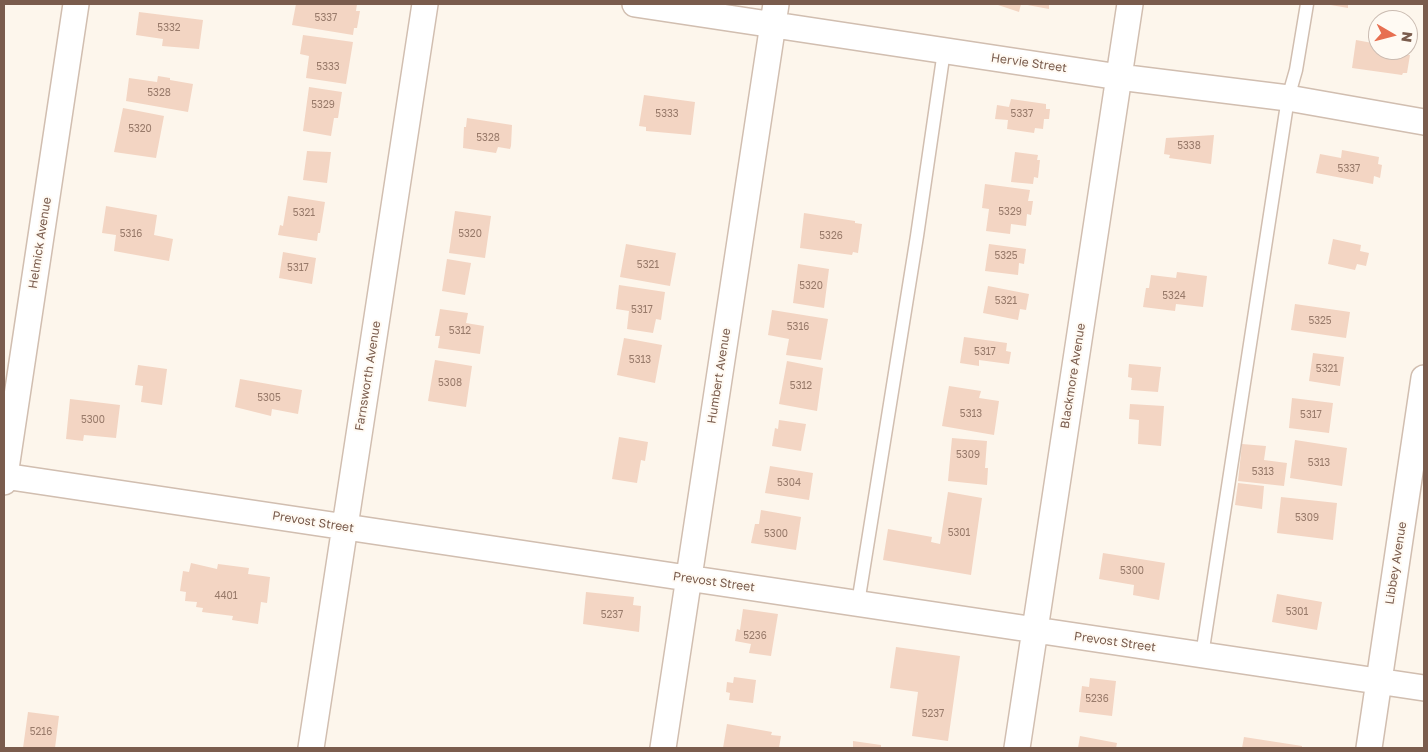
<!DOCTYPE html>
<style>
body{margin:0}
#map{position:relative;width:1428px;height:752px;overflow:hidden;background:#fdf6ec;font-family:"Golos Text",sans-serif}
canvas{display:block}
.frame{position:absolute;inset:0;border:5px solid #7a5c4d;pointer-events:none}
.north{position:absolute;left:1368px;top:10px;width:50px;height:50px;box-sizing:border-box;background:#fffaf3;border:1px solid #cabbb1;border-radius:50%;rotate:98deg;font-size:14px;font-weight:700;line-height:20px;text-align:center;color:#7a5c4d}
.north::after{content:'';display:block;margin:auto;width:18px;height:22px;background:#e76f51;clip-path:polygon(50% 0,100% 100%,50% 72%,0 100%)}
</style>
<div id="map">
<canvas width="1428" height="752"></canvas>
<div class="frame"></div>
<div class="north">N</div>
</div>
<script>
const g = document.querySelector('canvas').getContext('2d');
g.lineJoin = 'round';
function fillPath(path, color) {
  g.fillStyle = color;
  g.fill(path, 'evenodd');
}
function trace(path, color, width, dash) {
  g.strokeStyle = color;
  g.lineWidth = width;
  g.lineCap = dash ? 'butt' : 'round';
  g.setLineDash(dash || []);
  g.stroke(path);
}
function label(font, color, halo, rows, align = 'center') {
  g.font = font + ' "Golos Text",sans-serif';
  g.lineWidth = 4;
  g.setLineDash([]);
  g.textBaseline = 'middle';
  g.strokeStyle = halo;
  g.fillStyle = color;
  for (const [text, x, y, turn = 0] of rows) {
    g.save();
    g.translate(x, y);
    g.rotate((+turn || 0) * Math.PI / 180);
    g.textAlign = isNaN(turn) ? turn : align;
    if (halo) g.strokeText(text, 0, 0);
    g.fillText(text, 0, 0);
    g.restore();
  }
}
fillPath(new Path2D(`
 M296 4H357L356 11H360L357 28H354L353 35 292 25Z
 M995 4H1021L1019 12Z
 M1022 4H1049V9Z
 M1325 4H1348V8Z
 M139 12 203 20 199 49 162 46 163 39 136 35Z
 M303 35 353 42 346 84 306 78 309 56 300 54Z
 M1356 40 1378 44V50H1406L1405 55H1410L1407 73H1403L1402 75 1352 68Z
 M158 76 170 78V80L193 84 188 112 126 101 129 78 157 82Z
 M309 87 342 92 338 118H334L331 136 303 131Z
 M644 95 695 102 691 135 646 131V127L639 126Z
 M1011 99 1046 104V109H1050L1049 119H1044L1043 129 1035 128 1034 133 1007 129 1008 120 995 119 997 105 1009 107Z
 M123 108 164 116 156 158 114 152Z
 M467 118 512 125 511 146 510 149 498 147 496 153 463 148 464 127H466Z
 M1214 135 1211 164 1169 158 1170 155 1164 154 1166 138Z
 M1342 150 1379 157 1378 164 1382 165 1380 178 1374 176 1373 184 1316 173 1320 154 1341 158Z
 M307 151 331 152 327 183 303 180Z
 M1015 152 1038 155 1037 160H1040L1038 178 1034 177 1033 184 1011 182Z
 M985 184 1030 190 1028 201H1033L1031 215 1027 214 1026 226 1011 224 1010 234 986 231 989 209 982 208Z
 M288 196 325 202 320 233H318L317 241 278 235 280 225 283 226Z
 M106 206 157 215 154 235 173 239 169 261 114 251 116 235 102 233Z
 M455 211 491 216 485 258 449 253Z
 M804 213 855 221V223L862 224 858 253 853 252 852 255 800 248Z
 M1333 239 1361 245 1360 251 1369 253 1366 266 1357 264 1355 270 1328 264Z
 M626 244 676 253 670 286 620 277Z
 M989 244 1026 249 1024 264 1019 263 1018 275 985 271Z
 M283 252 316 258 312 284 279 278Z
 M447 259 471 263 465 295 442 291Z
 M798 264 829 269 824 308 793 303Z
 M1177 272 1207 276 1203 307 1176 304 1175 311 1143 307 1146 288H1149L1151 275 1176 278Z
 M619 285 665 292 661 320 656 319 653 333 627 329 629 311 616 309Z
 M988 286 1029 294 1026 310 1020 309 1018 320 983 313Z
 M1295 304 1350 312 1346 338 1291 330Z
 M440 309 468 313 466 323 484 326 480 354 438 348 440 336H435Z
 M772 310 828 319 821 360 786 355 789 339 768 335Z
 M964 337 1007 343 1006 351 1011 352 1009 364 979 360V366L960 363Z
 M624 338 662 345 655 383 617 375Z
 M1313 353 1344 357 1340 386 1309 381Z
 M435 360 472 366 466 407 428 401Z
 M787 361 823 368 817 411 779 404Z
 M1129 364 1161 367 1158 392 1131 390 1132 378 1128 377Z
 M138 365 167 369 162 405 141 402 143 386 135 385Z
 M240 379 302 390 298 414 272 409 271 416 235 407Z
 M949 386 981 391 979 398 999 401 994 435 942 426Z
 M1292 398 1333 403 1329 433 1289 428Z
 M70 399 120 405 116 438 84 435 83 441 66 439Z
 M1130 404 1164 406 1161 446 1138 444 1139 420 1129 419Z
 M779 420 806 424 801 451 772 446 775 428 778 429Z
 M619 437 648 442 645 461 641 460 637 483 612 479Z
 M952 438 987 441 985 468H988L987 485 948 481Z
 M1295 440 1347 448 1342 486 1290 478Z
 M1242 444 1266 446 1264 460 1287 463 1284 486 1238 481Z
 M770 466 813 473 809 500 765 493Z
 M1238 483 1264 486 1262 509 1235 505Z
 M948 492 982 498 971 575 883 560 888 529 932 537 931 542 940 544Z
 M1281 497 1337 503 1333 540 1277 533Z
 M761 510 801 517 796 550 751 543 755 524H759Z
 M1103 553 1165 563 1159 600 1133 595 1134 585 1099 579Z
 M191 563 217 569 218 564 249 568 248 574 270 577 267 603 261 602 258 624 232 620 233 616 202 612 203 608 196 607 197 602 185 601 186 592 180 591 183 571 189 572Z
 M586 592 634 597 633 605 641 606 639 632 583 624Z
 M1277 594 1322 602 1317 630 1272 622Z
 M743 609 778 614 771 656 749 653 751 644 735 641 737 629 740 630Z
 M896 647 960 656 948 741 912 736 918 692 890 688Z
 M734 677 756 680 753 703 729 700 730 693 726 692 727 682 733 683Z
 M1090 678 1116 681 1112 716 1079 712 1082 686 1089 687Z
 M28 712 59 716 55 748H23Z
 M727 724 772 732 771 735 781 736 779 748H723Z
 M1080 736 1117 743 1116 748H1078Z
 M1244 737 1302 746V748H1242Z
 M853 741 881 745V748H853Z`), '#f3d5c3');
const lane = new Path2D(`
 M858 603 917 236 944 51
 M1202 655 1288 98 1296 70 1307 4`);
const street = new Path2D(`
 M635 4 1119 77 1288 98 1424 122
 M4 476 1424 688
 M4 482 76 4
 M311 748 425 4
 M663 748 776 4
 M1017 748 1130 4
 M1369 748 1424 378`);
trace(lane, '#d1beb0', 15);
trace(street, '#d1beb0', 28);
trace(lane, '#fff', 12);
trace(street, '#fff', 25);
label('10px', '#987a6a', null, [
 ["5337",326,18],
 ["5332",169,28],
 ["5333",328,67],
 ["5328",159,93],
 ["5329",323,105],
 ["5333",667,114],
 ["5337",1022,114],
 ["5320",140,129],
 ["5328",488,138],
 ["5338",1189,146],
 ["5337",1349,169],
 ["5329",1010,212],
 ["5321",304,213],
 ["5316",131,234],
 ["5320",470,234],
 ["5326",831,236],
 ["5325",1006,256],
 ["5321",648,265],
 ["5317",298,268],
 ["5320",811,286],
 ["5324",1174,296],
 ["5321",1006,301],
 ["5317",642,310],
 ["5325",1320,321],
 ["5316",798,327],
 ["5312",460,331],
 ["5317",985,352],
 ["5313",640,360],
 ["5321",1327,369],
 ["5308",450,383],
 ["5312",801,386],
 ["5305",269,398],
 ["5313",971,414],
 ["5317",1311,415],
 ["5300",93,420],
 ["5309",968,455],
 ["5313",1319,463],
 ["5313",1263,472],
 ["5304",789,483],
 ["5309",1307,518],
 ["5301",959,533],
 ["5300",776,534],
 ["5300",1132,571],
 ["4401",226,596],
 ["5301",1297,612],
 ["5237",612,615],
 ["5236",755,636],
 ["5236",1097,699],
 ["5237",933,714],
 ["5216",41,732]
]);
label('12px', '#7a5c4d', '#fffaf3', [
 ["Hervie Street",1029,63,8],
 ["Helmick Avenue",40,243,-81],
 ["Farnsworth Avenue",368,376,-81],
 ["Humbert Avenue",719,376,-81],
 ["Blackmore Avenue",1073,376,-81],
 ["Prevost Street",313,522,9],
 ["Libbey Avenue",1396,563,-81],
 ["Prevost Street",714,582,8],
 ["Prevost Street",1115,642,8]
]);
</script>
